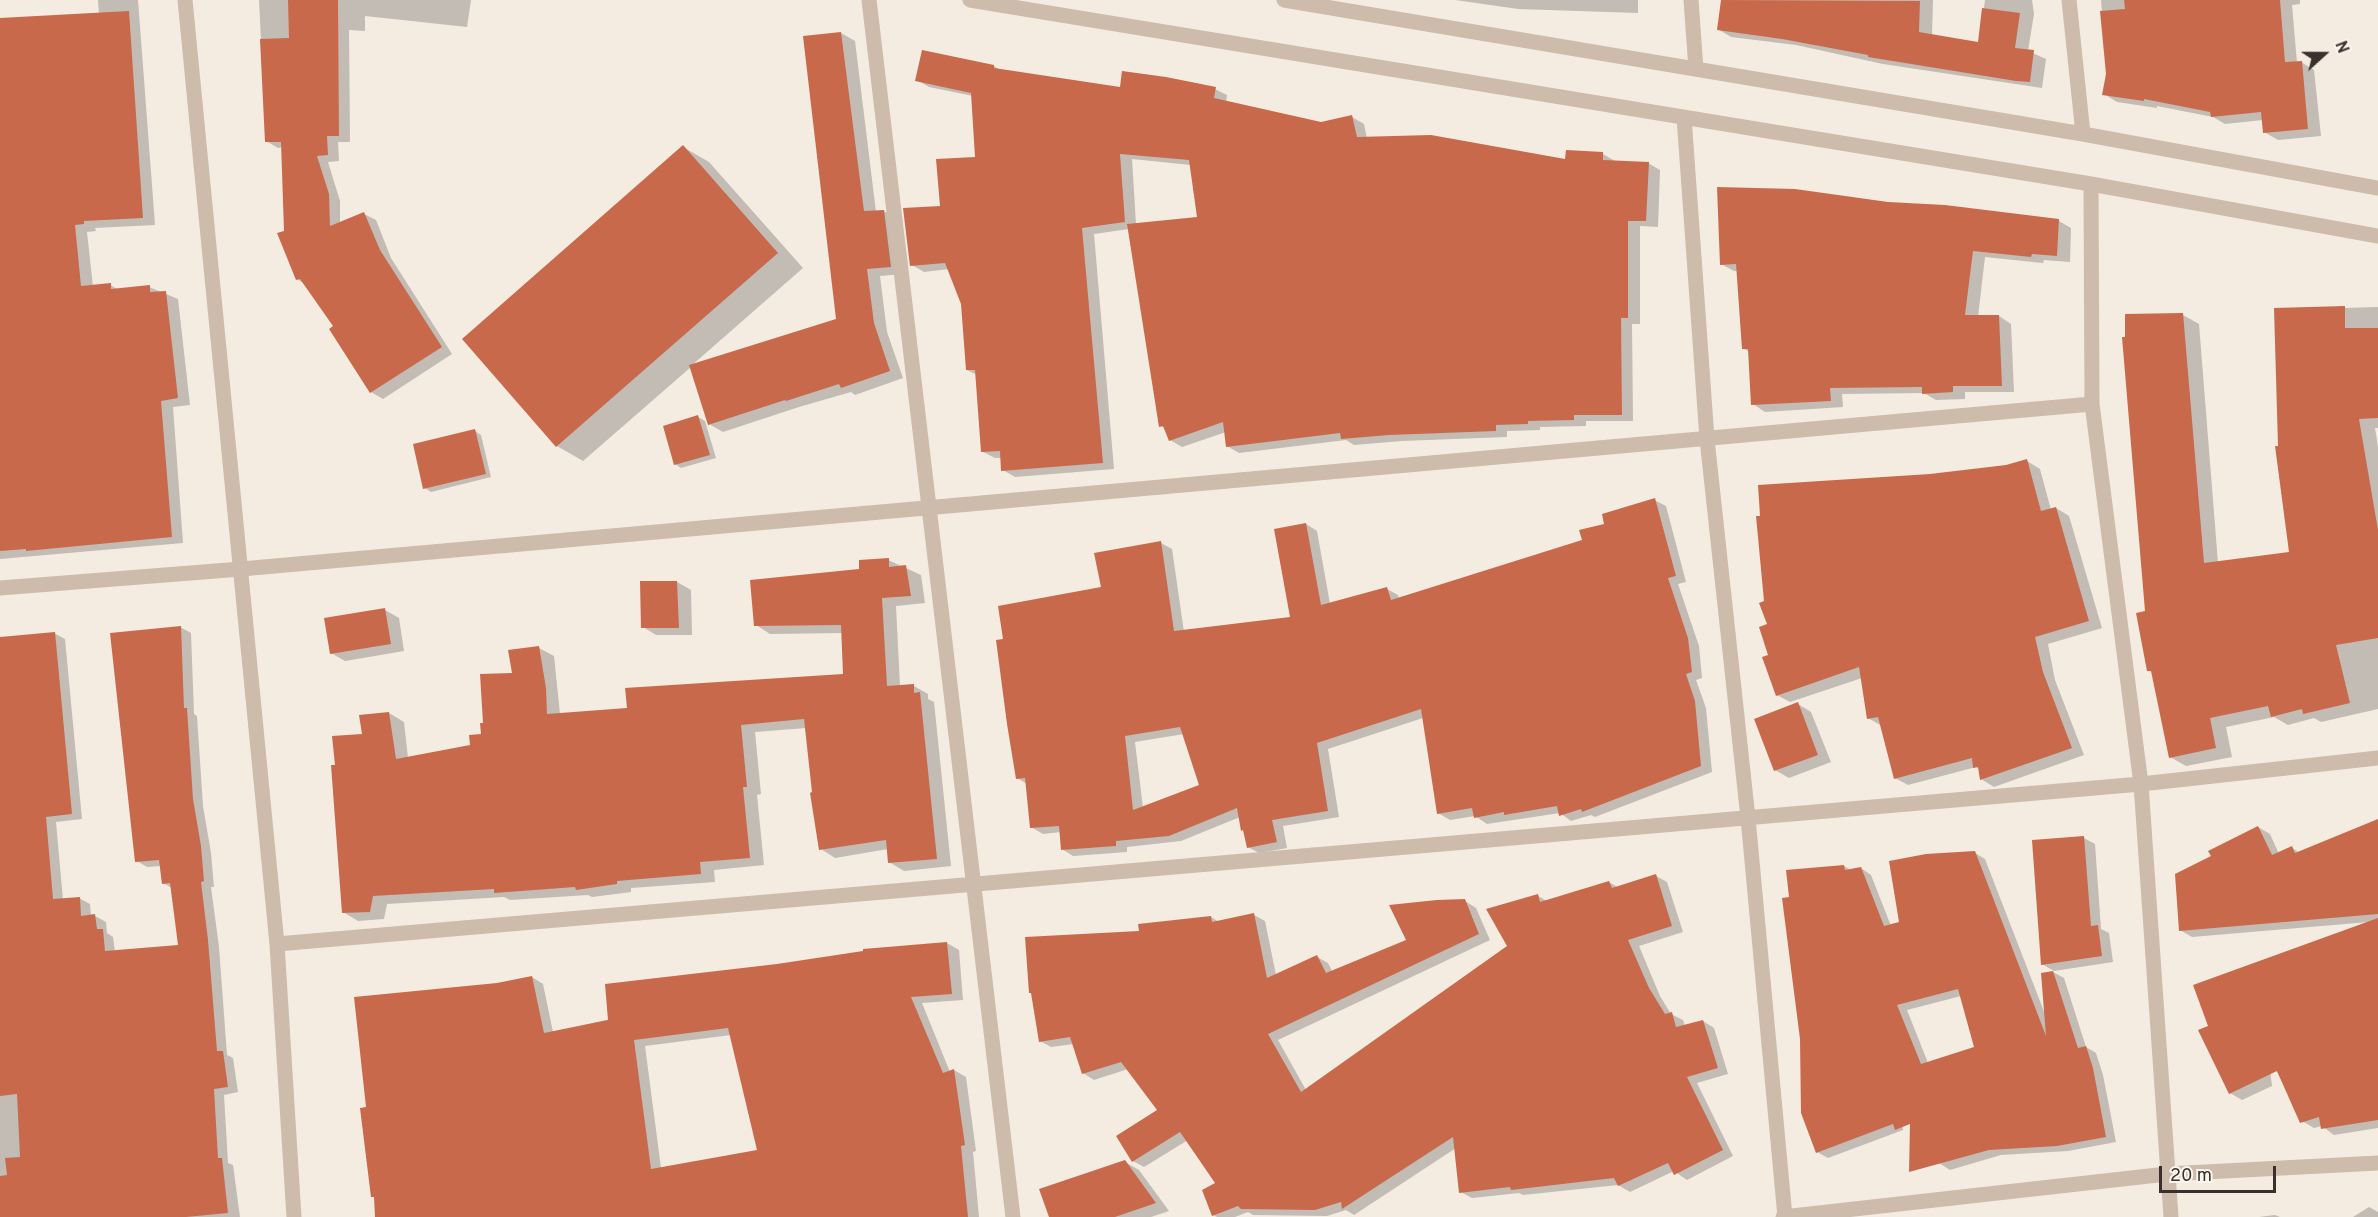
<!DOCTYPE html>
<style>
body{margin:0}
#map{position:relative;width:2378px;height:1217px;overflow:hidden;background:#f4ebe1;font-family:Overpass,sans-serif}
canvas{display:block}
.north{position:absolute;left:2294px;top:24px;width:60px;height:60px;-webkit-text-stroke:4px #fbf5ee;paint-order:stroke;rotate:69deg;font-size:16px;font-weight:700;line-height:24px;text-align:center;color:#3b302b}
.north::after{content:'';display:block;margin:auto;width:21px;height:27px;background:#3b302b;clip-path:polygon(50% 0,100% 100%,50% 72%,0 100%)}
.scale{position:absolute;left:2159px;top:1166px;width:117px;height:27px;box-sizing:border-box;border:3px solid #3b302b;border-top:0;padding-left:8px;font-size:18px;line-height:21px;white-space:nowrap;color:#3b302b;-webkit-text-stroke:4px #fbf5ee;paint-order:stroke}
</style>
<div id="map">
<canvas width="2378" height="1217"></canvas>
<div class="north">N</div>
<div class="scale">20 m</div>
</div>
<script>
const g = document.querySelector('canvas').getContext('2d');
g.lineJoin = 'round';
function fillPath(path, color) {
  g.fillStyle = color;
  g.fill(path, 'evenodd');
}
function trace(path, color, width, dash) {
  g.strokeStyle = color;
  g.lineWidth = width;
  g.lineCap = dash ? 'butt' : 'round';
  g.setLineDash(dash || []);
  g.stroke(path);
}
fillPath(new Path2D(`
 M98 0H138L155 225 95 228 96 231 87 232 93 287 110 285 119 290 149 287 178 299 190 405 173 407 183 543 0 559V20L99 14Z
 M259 0H471L467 27 365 16V31L349 30 350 142H338L339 161 328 162 340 201V224L364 214 376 220 391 258 452 354 383 399 371 392 335 327 305 284 297 279 285 232 283 147 278 148 266 141Z
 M1455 0H1638V13L1518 9Z
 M1722 0H1933L1932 36 1979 44 1985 0H2032L2034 14 2028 51 2046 59 2042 88 1883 64 1796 45 1731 37 1718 29Z
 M2101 0H2300V4L2292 5 2297 63 2301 62 2314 70 2321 136 2278 140 2264 132 2263 120 2225 124 2213 117 2157 106V108L2117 102 2104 94 2107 74Z
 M841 33 855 41 876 212 884 211 897 219 904 274 880 276 887 332 903 378 855 395 851 392 799 407 723 432 709 424 691 367 583 461 557 446 464 339 683 147 709 162 803 268 691 366 838 320Z
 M994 66 1001 71 1121 88 1215 89 1227 95 1226 102 1321 124 1352 117 1364 124 1367 139 1566 161 1567 152 1603 154 1615 161 1648 163 1660 170 1658 227 1640 226V324H1632L1633 421H1586V426L1540 427V430L1507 431V437L1402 441 1354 445 1346 440 1239 453 1227 446 1226 432 1182 447 1170 440 1165 428 1160 426 1129 229 1094 234 1114 469 1015 477 1003 470 1002 458H995L983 452 977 375 967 370 962 304 949 269 924 272 912 265 942 207 977 158 973 96 929 87 917 80ZM1132 159 1191 165 1198 219 1136 224Z
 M1888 204 1945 207 2059 221 2071 228 2070 262 2044 260 2043 263 1985 257 1978 317 1999 316 2011 324 2014 392H1965V399L1936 400 1924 393 1842 394 1843 407 1765 412 1753 404 1750 352 1744 349 1738 271H1734L1721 264Z
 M2378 307V428H2375L2378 447V709L2321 722 2314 718 2288 725 2274 717 2226 727 2232 757 2186 766 2170 757 2153 673 2149 670 2147 613 2183 315 2199 324 2218 563 2291 553 2279 448 2276 310Z
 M698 417 705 421 716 458 681 468 675 464Z
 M475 431 481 435 491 477 431 492 425 488Z
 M2027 461 2040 469 2051 510 2056 508 2069 516 2102 628 2048 644 2055 680 2084 755 1994 787 1981 779 1979 769 1976 767 1908 785 1895 778 1882 726 1868 718 1862 678 1790 702 1777 695 1770 656 1769 625 1930 475 2007 467Z
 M1654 500 1666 506 1686 582 1678 584 1699 646 1702 678 1696 680 1706 708 1712 772 1595 817 1591 815 1571 821 1560 813 1487 824 1475 816 1450 820 1438 813 1423 718 1328 749 1339 817 1283 826 1287 848 1259 853 1248 847 1240 817 1181 841 1127 847V852L1073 856 1062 849 1061 832 1043 834 1031 827 1027 784 1017 778 1004 640 1103 589 1161 543 1172 549 1184 632 1292 618 1306 524 1317 531 1330 604 1387 589 1398 595 1399 599 1584 541 1605 525ZM1184 734 1201 786 1143 808 1135 742Z
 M888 560 921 575 925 603 896 606 900 686H914L928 694V699L934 702 951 866 904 871 889 862 888 849 835 858 821 849 806 728 755 732 761 794 757 795 764 865 714 870 715 882 631 888V892L592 897 588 895 510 900 504 897 387 904 384 919 358 921 343 912 337 766 389 713 404 722 408 758 472 747 482 735 484 724 514 674 539 648 554 656 560 714 628 710 845 675 843 633 770 634 756 625 861 570Z
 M677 582 691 590 692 635H656L643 627 642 583Z
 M385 610 399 618 404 651 345 661 331 653Z
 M180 627 191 633 194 714 197 716 203 806 211 853 214 887H211L219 947 227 1055 233 1058 238 1092 224 1095 228 1163 233 1165 240 1217H0V638L54 633 65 639 82 819 56 822 63 900 79 898 90 904 91 916H95L106 922 107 933 113 937 115 952 180 946 172 888 163 883 161 866 147 867 137 861Z
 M1798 704 1811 712 1831 762 1789 778 1775 770Z
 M2378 822V1128L2334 1135 2322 1126 2314 1128 2302 1121 2268 1054 2272 1086 2242 1100 2230 1093 2210 1026 2369 922 2192 937 2180 930 2213 856 2258 827 2270 834 2279 854 2292 848 2300 853Z
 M2084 838 2095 844 2101 929 2109 933 2113 962 2054 971 2042 964Z
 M1975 853 1985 859 2045 1014 2053 972 2064 978 2086 1047 2096 1053 2103 1075 2116 1142 2068 1151 2001 1155 1950 1170 1939 1163 1898 1075 1903 1130 1828 1158 1817 1152 1802 1039 1790 899 1844 866 1851 870 1861 868 1871 875 1891 926 1900 923ZM1961 996 1976 1048 1928 1063 1907 1010Z
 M1656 876 1667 882 1683 932 1639 946 1660 996 1671 1014 1683 1020 1685 1026 1703 1021 1714 1028 1728 1074 1697 1083 1733 1156 1687 1180 1674 1171 1630 1192 1618 1185 1523 1195 1519 1193 1472 1198 1461 1192 1456 1148 1354 1215 1346 1210 1327 1216 1253 1215 1248 1212 1235 1217H1217L1213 1215 1217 1183 1188 1140 1144 1167 1133 1161 1159 1111 1128 1069 1094 1080 1083 1073 1074 1044 1051 1047 1040 1041 1140 933 1211 917 1219 922 1254 915 1265 921 1276 975 1317 957 1328 963 1332 971 1408 941 1465 901 1476 908 1490 940 1278 1040 1306 1090 1509 946 1538 896 1547 901 1609 882 1619 888Z
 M947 943 959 950 963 1000 922 1003 950 1072 954 1070 966 1077 976 1151 973 1152 979 1217H426L368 1109 497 984 532 977 543 984 553 1032ZM731 1035 759 1151 661 1168 645 1046Z
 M1125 1162 1139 1170 1169 1211 1151 1217H1050Z
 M2369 1207 2378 1212V1217H2353Z
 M2275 1215 2280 1217H2259Z`), '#0003');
fillPath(new Path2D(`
 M288 0H338L339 136H327L328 155 317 156 329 194 330 226 364 212 380 250 442 347 370 393 329 329 333 326 300 279 296 280 277 233 284 231 281 142H265L260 39 289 38Z
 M1721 0 1920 1 1919 32 1978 42 1982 8 2020 13 2015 48 2034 50 2030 82 2016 81 1868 57V55L1782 39 1717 30Z
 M2124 0H2280L2285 62 2302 61 2308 129 2263 133 2261 112 2211 117 2210 112 2144 99V101L2102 95 2106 74 2100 11 2125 9Z
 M129 11 143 218 84 221V224L75 225 81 286 111 283V289L150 285V292L166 291 178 398 161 401 172 537 26 551V549L0 551V18Z
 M841 32 864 211 884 210 891 267 867 269 874 323 890 371 841 388 839 384 786 401 785 400 708 425 689 365 836 319 803 36Z
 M922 50 994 65V68L1120 87 1122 71 1166 77 1216 87 1214 98 1321 122 1352 115 1357 137 1431 135 1565 159 1566 150 1603 152V160L1649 162 1646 221H1628V318H1621L1622 415H1574V420L1528 421V424L1496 425V431L1389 435 1341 439 1340 433 1226 447 1223 422 1169 441 1163 426 1159 427 1127 224 1197 217 1189 160 1120 154 1125 222 1082 228 1103 463 1001 471 1000 451 981 452 975 370H966L961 304 945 263 910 266 903 208 940 206 936 159 975 157 971 93 915 81Z
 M683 145 778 253 556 447 462 339Z
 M1717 187 1795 189 1888 202 1945 205 2059 219 2057 256 2032 254 2031 257 1973 251 1965 315H1999L2002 386H1953V392L1922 394V387L1830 388 1831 401 1751 405 1748 349H1742L1736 264 1720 265Z
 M2345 306V328H2378V418L2359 419 2378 530V638L2336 645 2350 703 2303 714 2302 709 2271 717 2268 706 2210 718 2216 748 2169 758 2151 671H2147L2136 613 2145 611 2122 337H2125V314L2183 313 2204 563 2289 552 2275 446H2278L2274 308Z
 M698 415 710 455 674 465 663 426Z
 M475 429 486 474 423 489 413 444Z
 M2027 459 2041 511 2056 507 2089 621 2035 637 2043 672 2072 748 1980 780 1978 767 1973 768 1972 758 1894 779 1878 717 1867 719 1859 667 1776 696 1762 657 1768 655 1759 627 1767 624 1759 603 1764 601 1756 516H1760L1758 485 1930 474 2006 465Z
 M1655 498 1676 576 1668 578 1688 638 1692 672 1686 674 1695 701 1701 766 1582 812 1581 809 1559 816 1557 806 1504 815V812L1474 818 1472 808 1437 814 1421 709 1317 743 1328 811 1272 820 1277 842 1247 848 1243 830 1241 831 1237 808 1169 836 1116 841V846L1061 850 1059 826 1030 828 1025 778 1016 779 1007 724 996 640 1003 639 998 606 1101 587 1094 553 1161 541 1174 631 1290 617 1274 529 1306 523 1321 605 1387 587 1391 600 1582 540 1579 530 1604 524 1602 514ZM1180 727 1199 785 1133 810 1125 736Z
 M889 558V567L906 565 911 596 882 598 887 686 914 684V693L920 692 937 859 888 863 886 840 819 850 810 793 812 792 804 719 741 725 747 787H743L750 858 700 862 701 874 617 881V884L576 890 575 887 494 893V889L373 896 370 912 342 913 331 765H335L332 736 362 734 359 715 389 712 396 759 470 745 469 735 481 734 480 723H483L480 674 512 673 508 650 539 646 546 688 547 714 627 708 625 688 843 674 841 625 754 626 750 580 859 569V560Z
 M640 581H677L679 628H641Z
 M385 608 391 644 330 654 324 618Z
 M181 626 184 708H187L193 799 201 846 204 881 201 882 208 940 217 1051H223L228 1087 214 1089 218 1158H222L228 1213 186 1217H0V1176L7 1175 5 1158 20 1157 17 1094 0 1096V637L55 632 72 814 46 817 53 899 80 897 81 916 95 914 97 929H103L105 951 178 945 170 883 162 884 159 860 135 862 110 633Z
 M1798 702 1818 755 1774 771 1754 719Z
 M2378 819V914L2179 931 2175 874 2211 856 2208 851 2258 826 2272 855 2292 846 2295 853Z
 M2084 836 2091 926 2098 925 2102 956 2041 965 2032 840Z
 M1975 851 2046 1036 2041 973 2053 971 2078 1048 2086 1046 2093 1068 2106 1137 2057 1146 1989 1150 1909 1172 1910 1124 1895 1130 1893 1124 1816 1153 1801 1113 1800 1039 1782 898 1789 897 1786 870 1844 865 1845 870 1861 867 1884 926 1899 922 1889 861 1926 854ZM1958 989 1974 1047 1921 1064 1897 1005Z
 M1656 874 1672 926 1628 940 1649 988 1665 1014 1672 1012 1676 1027 1703 1020 1718 1068 1687 1077 1723 1150 1674 1175 1668 1163 1618 1186 1614 1178 1511 1190 1510 1187 1459 1193 1453 1137 1342 1209 1341 1202 1315 1210 1241 1209 1238 1206 1212 1216 1202 1190 1215 1183 1180 1132 1132 1162 1116 1136 1157 1110 1121 1062 1082 1074 1070 1037 1039 1042 1031 993H1029L1025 937 1139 931 1138 924 1211 916 1212 922 1254 913 1267 978 1317 955 1326 973 1406 940 1389 905 1437 900 1465 899 1479 934 1268 1034 1301 1092 1507 946 1486 909 1538 894 1540 902 1609 881 1612 888Z
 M2378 918V1120L2321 1129 2319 1117 2300 1123 2277 1071 2229 1094 2198 1030 2208 1026 2193 985Z
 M947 942 952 994 911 997 943 1073 954 1069 965 1145 961 1146 968 1217H375L374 1197H371L360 1108 366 1107 354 997 497 983 532 976 544 1033 608 1020 605 984 777 964 863 951V949ZM728 1028 757 1150 651 1169 634 1040Z
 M1125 1160 1156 1203 1115 1217H1049L1039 1189Z`), '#c8694b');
trace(new Path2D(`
 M185 0 277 944 294 1217
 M869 0 1013 1217
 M970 0 2091 184 2378 236
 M1284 0 2083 134 2378 188
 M1691 0 1696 69
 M2069 0 2083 134
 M1684 117 1707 439 1748 818 1785 1217
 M2091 184 2092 404 2141 784 2171 1217
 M0 588 241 569 2092 404
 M277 944 2141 784 2378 758
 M1783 1217 2167 1174 2378 1163`), '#cdbbac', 15);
</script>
